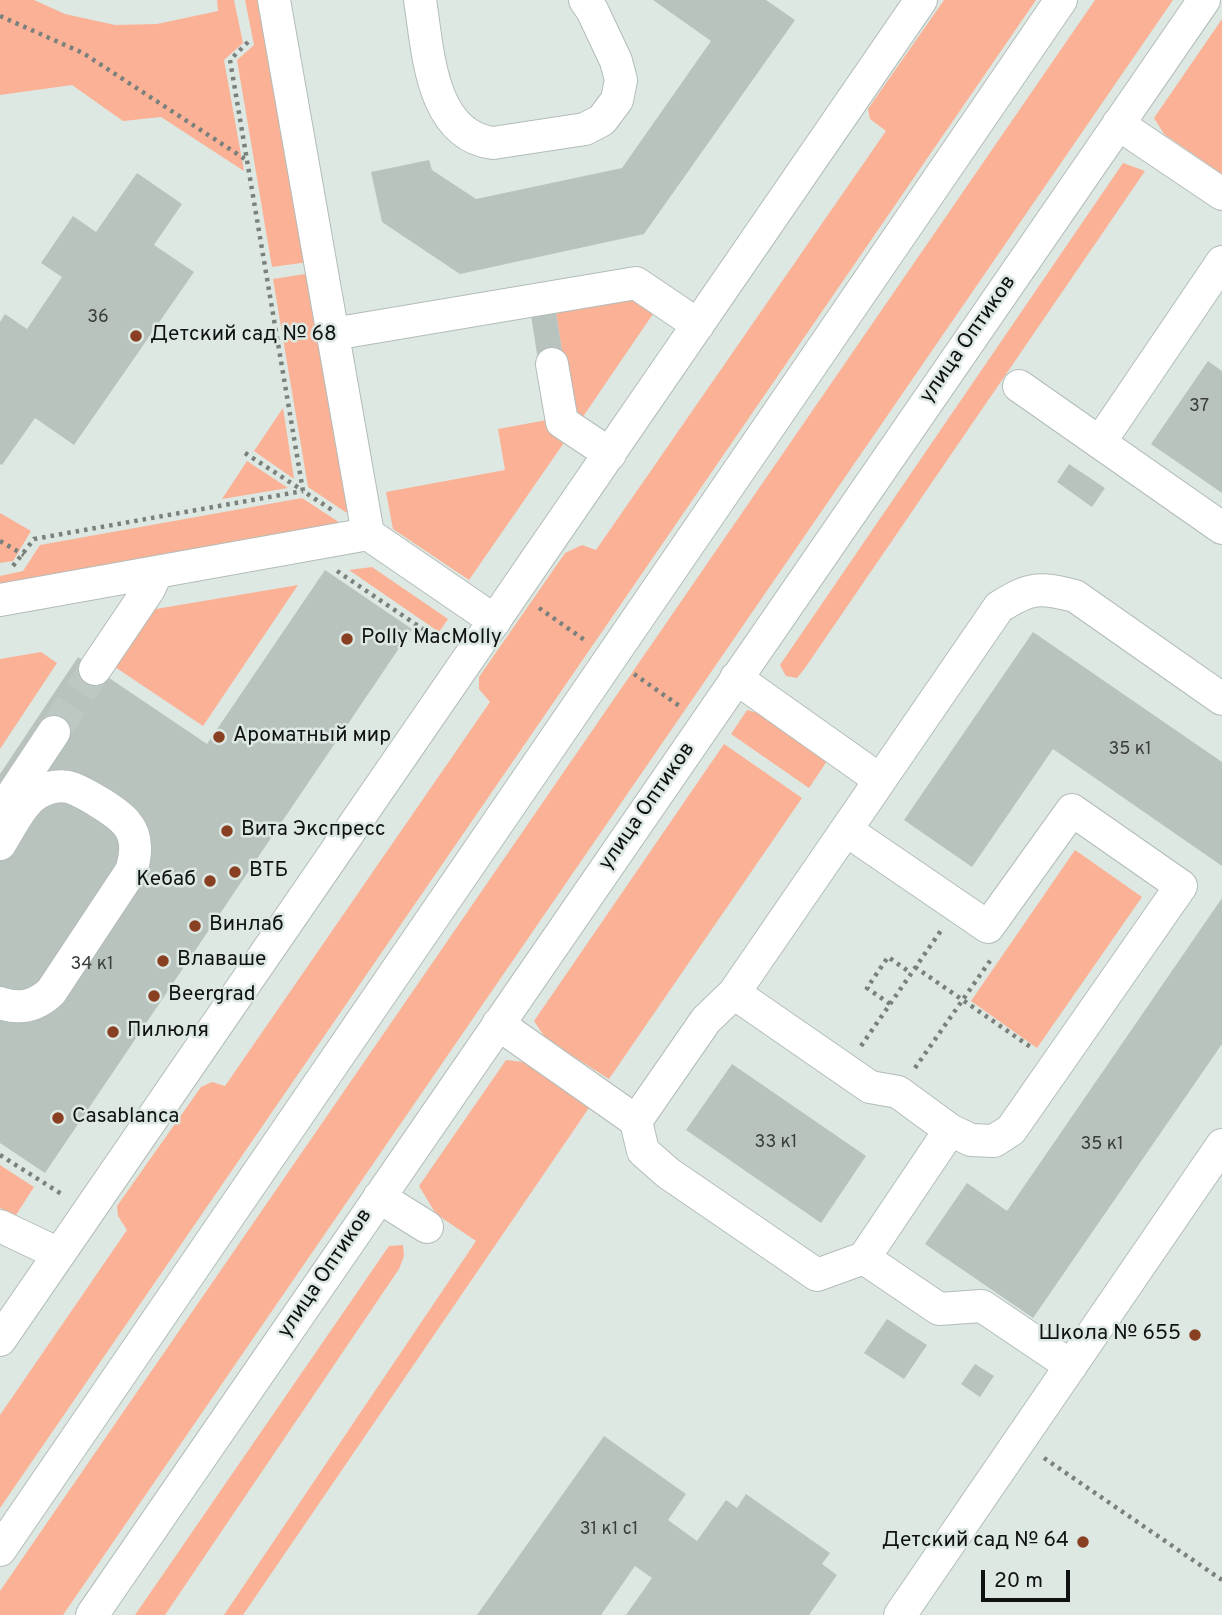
<!DOCTYPE html>
<meta charset="utf-8">
<style>
body{margin:0}
#map{position:relative;width:1222px;height:1615px;overflow:hidden;background:#dde8e2;font-family:Overpass,sans-serif}
canvas{display:block}
.scale{position:absolute;left:981px;top:1570px;width:89px;height:32px;box-sizing:border-box;border:4px solid #0f1211;border-top:0;padding-left:9px;font-size:21px;line-height:24px;white-space:nowrap;color:#0f1211;-webkit-text-stroke:5px #dde8e2;paint-order:stroke}
</style>
<div id="map">
<canvas width="1222" height="1615"></canvas>
<div class="scale">20 m</div>
</div>
<script>
const g = document.querySelector('canvas').getContext('2d');
g.lineJoin = 'round';
function fillPath(path, color) {
  g.fillStyle = color;
  g.fill(path, 'evenodd');
}
function trace(path, color, width, dash) {
  g.strokeStyle = color;
  g.lineWidth = width;
  g.lineCap = dash ? 'butt' : 'round';
  g.setLineDash(dash || []);
  g.stroke(path);
}
function label(font, color, halo, rows, align = 'center') {
  g.font = font + ' Overpass,sans-serif';
  g.lineWidth = 5;
  g.setLineDash([]);
  g.textBaseline = 'middle';
  g.strokeStyle = halo;
  g.fillStyle = color;
  for (const [text, x, y, turn = 0] of rows) {
    g.save();
    g.translate(x, y);
    g.rotate((+turn || 0) * Math.PI / 180);
    g.textAlign = isNaN(turn) ? turn : align;
    if (halo) g.strokeText(text, 0, 0);
    g.fillText(text, 0, 0);
    g.restore();
  }
}
fillPath(new Path2D(`
 M0 0H34L65 14 115 25 157 24 218 11 217 0H234L243 43 224 60 244 171 161 117 123 121 72 85 0 95Z
 M245 0H267L316 261 272 267 237 60 254 45Z
 M944 0H1036L0 1508V1415L127 1230 118 1216 117 1206 201 1087 212 1082 225 1086 490 702 479 689V677L565 553 582 545 596 550 886 131 870 119 868 109Z
 M1095 0H1173L63 1615H0V1591Z
 M1222 19V174L1164 134 1154 118Z
 M1123 163 1145 171 805 668 797 678 786 676 780 665Z
 M318 272 362 523 308 487 273 279Z
 M626 292 657 308 580 421 572 416 555 306Z
 M283 408 294 479 254 451Z
 M547 420 570 434 469 580 393 529 386 492 505 470 498 429Z
 M247 461 288 488 222 499Z
 M302 498 354 532 0 594V576L23 571 40 545Z
 M0 513 31 531 13 561 0 563Z
 M372 567 448 619 439 632 349 570Z
 M298 585 203 726 112 665 150 610Z
 M41 652 57 663 0 749V659Z
 M747 710 768 716 829 758 809 788 731 734Z
 M724 744 802 798 609 1079 546 1039 534 1021Z
 M1075 850 1142 897 1037 1048 971 1001Z
 M506 1060 532 1063 593 1102 243 1615H224L476 1241 436 1214 419 1186Z
 M0 1165 34 1187 16 1215 0 1208Z
 M403 1245 404 1256 399 1269 165 1615H135L389 1246Z`), '#fbb195');
fillPath(new Path2D(`
 M653 0H766L795 20 644 234 460 274 382 222 371 172 429 160 432 170 476 199 622 168 711 41Z
 M137 173 182 204 154 245 194 272 74 445 35 418 2 465 0 464V322L5 314 27 329 62 277 41 263 73 216 96 232Z
 M555 306 564 363 539 367 530 309Z
 M1208 361 1222 371V493L1151 444Z
 M1069 464 1105 488 1092 507 1057 482Z
 M325 570 412 629 45 1173 0 1143V774L78 657 207 744Z
 M1033 632 1222 762V866L1053 749 972 867 904 820Z
 M1222 898V1044L1033 1318 925 1244 967 1183 1007 1211Z
 M732 1064 866 1156 821 1223 686 1130Z
 M887 1319 927 1345 904 1379 864 1353Z
 M975 1364 994 1376 980 1397 961 1384Z
 M604 1436 686 1494 668 1520 697 1541 726 1500 737 1508 746 1494 830 1553 822 1564 837 1575 809 1615H626L652 1578 635 1566 601 1615H477Z`), '#b9c3be');
trace(new Path2D(`
 M54 732 95 669`), '#bec8c3', 32, [32, 16]);
const minor = new Path2D(`
 M274 0 368 534
 M420 0C428 49 430 135 493 143L585 129 602 120 617 100 621 80 616 61 592 10 585 0
 M1118 124 1222 194
 M333 334 636 283 698 325
 M552 364 562 422 610 454
 M1019 386 1222 528
 M1100 442 1222 262
 M0 600 368 534 495 621
 M95 669 149 589 157 572
 M736 678 880 780
 M2 810 54 732
 M0 844C11 827 22 801 40 792 49 787 62 784 72 788 85 793 118 812 127 824 138 837 136 856 131 871L51 992C36 1006 20 1010 0 1003
 M734 993 870 1087 898 1092 950 1130 971 1140 994 1141 1011 1130 1181 886 1072 810 988 927 846 830
 M498 1024 636 1121 643 1151 668 1173 817 1275 864 1258 950 1130
 M636 1121 706 1020 734 993 999 607C1031 587 1039 587 1075 596L1222 699
 M379 1197 427 1227
 M0 1226 59 1254
 M864 1258 939 1309 982 1306 1071 1366
 M0 1340 921 0
 M0 1550 1061 0
 M92 1615 1204 0
 M900 1615 1222 1145`);
trace(minor, '#b3bdb8', 34);
trace(new Path2D(`
 M0 16 83 53 248 161
 M248 42 230 60 303 491 332 510
 M245 453 302 490
 M0 541 24 555
 M13 566 34 539 303 491
 M337 571 442 642
 M539 608 586 641
 M634 674 681 707
 M915 967 1032 1048
 M890 1004 867 988 888 957 911 973
 M861 1046 942 929
 M915 1068 992 958
 M0 1155 63 1195
 M1044 1458 1222 1580`), '#7a817d', 4.5, [3.5, 5]);
trace(minor, '#fff', 32);
for (const [x, y, r, color] of [
 [136,336,7,"#883f22"],
 [347,639,7,"#883f22"],
 [219,737,7,"#883f22"],
 [227,831,7,"#883f22"],
 [235,872,7,"#883f22"],
 [210,881,7,"#883f22"],
 [195,926,7,"#883f22"],
 [163,961,7,"#883f22"],
 [154,996,7,"#883f22"],
 [113,1032,7,"#883f22"],
 [58,1118,7,"#883f22"],
 [1195,1335,7,"#883f22"],
 [1083,1542,7,"#883f22"]
]) {
  const dot = new Path2D();
  dot.arc(x, y, r, 0, 2 * Math.PI);
  g.fillStyle = color;
  g.fill(dot);
  trace(dot, '#dde8e2', 2.5);
}
label('18px', '#3a3e3c', null, [
 ["36",98,318],
 ["37",1199,407],
 ["35 к1",1130,750],
 ["34 к1",92,965],
 ["33 к1",776,1143],
 ["35 к1",1102,1145],
 ["31 к1 с1",609,1530]
]);
label('21px', '#0f1211', '#dde8e2', [
 ["Детский сад № 68",150,336],
 ["Polly MacMolly",361,639],
 ["Ароматный мир",233,737],
 ["Вита Экспресс",241,831],
 ["ВТБ",249,872],
 ["Кебаб",196,881,"right"],
 ["Винлаб",209,926],
 ["Влаваше",177,961],
 ["Beergrad",168,996],
 ["Пилюля",127,1032],
 ["Casablanca",72,1118],
 ["Школа № 655",1181,1335,"right"],
 ["Детский сад № 64",1069,1542,"right"]
], 'left');
label('21px', '#0f1211', '#dde8e2', [
 ["улица Оптиков",969,340,-55],
 ["улица Оптиков",648,807,-55],
 ["улица Оптиков",326,1274,-56]
]);
</script>
